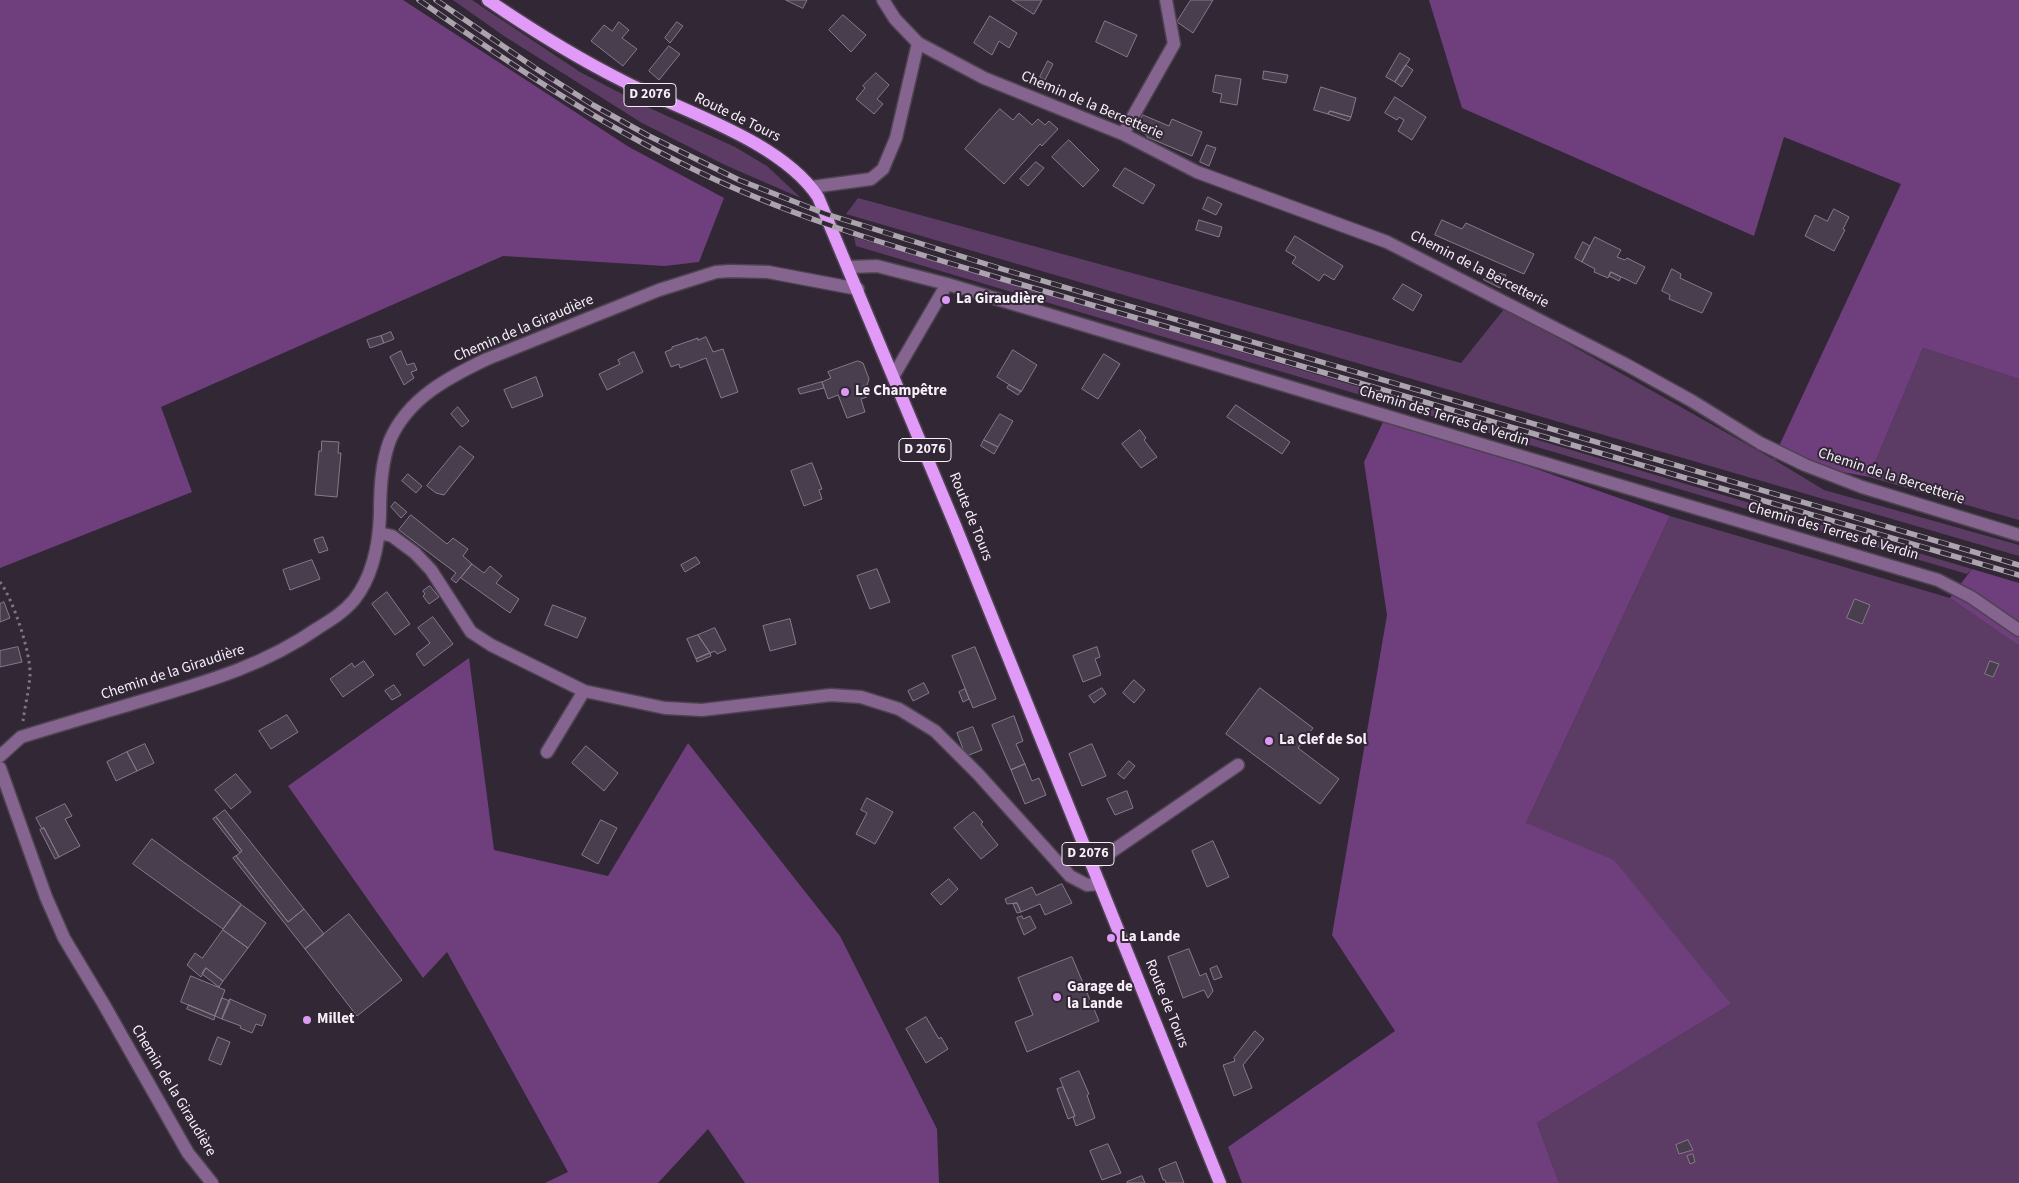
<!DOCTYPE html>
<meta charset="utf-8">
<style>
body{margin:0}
canvas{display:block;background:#312735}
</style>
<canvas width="2019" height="1183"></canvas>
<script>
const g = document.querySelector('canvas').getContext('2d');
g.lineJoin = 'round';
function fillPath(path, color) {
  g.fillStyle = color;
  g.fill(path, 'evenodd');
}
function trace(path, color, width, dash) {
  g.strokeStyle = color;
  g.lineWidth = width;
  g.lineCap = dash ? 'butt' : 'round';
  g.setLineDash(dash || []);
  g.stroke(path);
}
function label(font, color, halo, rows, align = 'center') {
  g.font = font + ' "Source Sans 3",sans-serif';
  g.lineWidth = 4;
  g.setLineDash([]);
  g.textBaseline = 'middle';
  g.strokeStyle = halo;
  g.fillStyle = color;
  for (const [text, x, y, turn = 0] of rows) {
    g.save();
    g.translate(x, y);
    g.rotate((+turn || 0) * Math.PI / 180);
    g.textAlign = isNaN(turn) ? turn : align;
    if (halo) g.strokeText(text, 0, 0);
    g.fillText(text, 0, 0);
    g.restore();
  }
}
fillPath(new Path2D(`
 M453 0H472L580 72 643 105 735 147 767 166 801 198 725 165 642 123 504 36Z
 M858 198 1461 363 1505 308 1773 459 1824 490 2019 545V556L846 214Z
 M854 237 1972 569 1967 574 856 246Z
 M1923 348 2019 379V520L1869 477Z
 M1670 516 1950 598 2019 646V1183H1559L1537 1123 1731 1004 1526 823Z`), '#5c3c65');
fillPath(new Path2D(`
 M0 0H403L629 147 724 198 699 262 665 266 503 256 161 407 192 492 0 568Z
 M1429 0H2019V379L1923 348 1869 477 1773 459 1901 184 1784 137 1754 236 1462 108Z
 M1386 416 1670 516 1526 823 1614 860 1731 1004 1537 1123 1559 1183H1242L1228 1147 1395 1031 1332 935 1387 615 1364 462Z
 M1972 569 2019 583V646L1950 598Z
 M469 658 494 850 608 876 688 743 840 936 937 1129 939 1183H745L708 1129 658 1183H545L568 1172 447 952 423 978 288 786Z`), '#6f3e7d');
const building = new Path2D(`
 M786 0H807L803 8Z
 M1012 0H1042L1034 14Z
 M1191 0H1213L1193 33 1177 22Z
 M843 15 866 35 851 52 829 30Z
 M990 16 1017 33 1009 48 999 41 992 55 974 43Z
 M1105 21 1137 35 1127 57 1096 42Z
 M619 22 629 30 622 38 637 49 623 66 591 41 604 25 612 31Z
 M677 22 683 26 670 43 665 38Z
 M669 46 680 54 659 80 649 71Z
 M1400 53 1410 59 1395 82 1386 77Z
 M1048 61 1053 64 1045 80 1040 77Z
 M1406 65 1413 70 1402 87 1395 82Z
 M1264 71 1288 75 1286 83 1263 79Z
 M876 73 889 85 877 99 883 104 874 114 856 99 865 88 863 86Z
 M1216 75 1241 79 1237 105 1220 102 1222 94 1213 92Z
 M1321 87 1356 98 1351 117 1330 111 1328 114 1314 110Z
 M1395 97 1426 117 1412 140 1398 131 1404 120 1399 117 1397 120 1385 113Z
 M1000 109 1013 120 1019 113 1032 125 1038 119 1045 125 1049 121 1058 129 1042 146 1040 144 1004 184 965 149Z
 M1330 111 1351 117 1349 121 1328 114Z
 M1143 115 1169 126 1172 119 1202 132 1192 156 1147 137V135L1137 130Z
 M1069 140 1099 170 1083 187 1052 157Z
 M1207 145 1216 148 1209 166 1200 162Z
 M1036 162 1044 168 1028 186 1020 179Z
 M1125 168 1155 185 1143 204 1113 186Z
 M1208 197 1222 204 1216 215 1203 209Z
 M1834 209 1849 217 1843 229 1845 230 1834 251 1805 236 1815 215 1827 221Z
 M1199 220 1222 227 1219 237 1196 230Z
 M1442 220 1462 229 1466 223 1534 254 1524 274 1435 235Z
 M1295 236 1343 266 1334 280 1324 274 1319 281 1292 263 1296 257 1286 251Z
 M1595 237 1621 250 1617 257 1625 260 1627 258 1645 267 1636 284 1611 272 1608 278 1594 272 1595 269 1582 262Z
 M1583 242 1590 246 1582 262 1575 258Z
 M1672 269 1681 274 1680 278 1712 293 1702 313 1669 299 1670 295 1662 291Z
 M1487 272 1497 277 1499 273 1506 275 1500 288 1484 280Z
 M1611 272 1621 277 1619 281 1609 276Z
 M1403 284 1422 295 1413 311 1393 299Z
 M391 332 394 339 384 343 381 336Z
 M381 336 384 343 370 348 367 340Z
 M706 337 713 352 723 349 738 392 721 398 706 358 680 368 679 364 671 367 665 352 672 349V347L698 338V340Z
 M1013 350 1037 365 1021 392 997 377Z
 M401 351 407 365 414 363 417 370 411 372 414 378 404 385 390 357Z
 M634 352 643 372 607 390 599 374 620 364 618 360Z
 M1104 354 1120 364 1098 399 1082 389Z
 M858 361 863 363 869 379 867 385 863 386 867 397 861 399 865 412 847 418 838 395 828 399 822 382 831 378 828 372Z
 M536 377 543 396 512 408 504 390Z
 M822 382 824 388 800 394 798 389Z
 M1009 385 1021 391 1018 395 1007 388Z
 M1236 405 1290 442 1282 454 1227 417Z
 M458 407 469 421 462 427 451 414Z
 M1000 414 1013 421 998 447 984 440Z
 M1140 430 1146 438 1144 440 1157 457 1141 468 1122 444Z
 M984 440 998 447 994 454 981 446Z
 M322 441 339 442 338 453H341L337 497 315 495 319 451H321Z
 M460 446 474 457 444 495 436 493 427 486Z
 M812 463 822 489 819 490 822 499 804 506 791 471Z
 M408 474 422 486 416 493 402 481Z
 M395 502 407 512 401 518 391 507Z
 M411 515 447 544 453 538 468 549 463 556 472 564 456 583 451 579 456 573 399 530Z
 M323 537 328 550 319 553 314 540Z
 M696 557 700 563 685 572 681 565Z
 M312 560 320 579 290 590 283 570Z
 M472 564 484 573 490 566 502 576 496 583 519 599 510 613 461 578Z
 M877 569 890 602 870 609 857 576Z
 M430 586 439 597 429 604 423 596 425 594 423 591Z
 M387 592 410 624 395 635 372 604Z
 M1855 599 1870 605 1862 624 1847 618Z
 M4 602 10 618 0 622V604Z
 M553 605 586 618 577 638 545 625Z
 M433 617 453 644 424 666 416 654 430 643 418 628Z
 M790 619 796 644 770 651 763 626Z
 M715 628 726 650 717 654 715 651 710 653 698 635Z
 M698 635 710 653 696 659 687 639Z
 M18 647 22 662 0 667V651Z
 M975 647 996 699 973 708 952 656Z
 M1097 647 1100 657 1095 659 1101 675 1083 682 1073 656Z
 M710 653 711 656 697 662 696 659Z
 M364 661 374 675 343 697 330 679 352 663 354 667Z
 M1990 661 1999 664 1993 677 1985 674Z
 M1134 680 1145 690 1134 703 1123 693Z
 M924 683 929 693 913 701 908 691Z
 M394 685 401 695 392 700 385 691Z
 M1102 688 1106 694 1094 703 1089 696Z
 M1260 688 1313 728 1298 748 1339 779 1320 804 1226 734Z
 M965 689 969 699 963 702 959 692Z
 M287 715 298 732 271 749 259 731Z
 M1014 716 1023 741 1016 744 1025 764 1011 770 992 725Z
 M973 727 982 750 969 755 963 749 957 733Z
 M145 744 154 763 137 771 127 752Z
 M1092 744 1106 776 1082 786 1069 754Z
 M586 746 618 773 604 791 572 763Z
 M127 752 137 771 116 781 107 762Z
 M1129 761 1135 766 1124 779 1118 774Z
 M1025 764 1032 781 1039 778 1046 795 1025 804 1011 770Z
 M236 774 251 792 231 809 215 790Z
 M1127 791 1133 808 1115 815 1107 799Z
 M867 798 893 812 875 844 856 834 867 813 861 810Z
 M65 804 72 816 65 819 80 846 59 857 44 828 42 829 36 818Z
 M225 810 304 909 288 922 236 856 242 851 216 817Z
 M974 812 983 822 981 824 998 845 981 859 954 828Z
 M216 817 242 851 240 853 213 819Z
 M601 820 617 828 598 864 582 855Z
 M44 828 59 857 55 859 40 830Z
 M152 839 241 904 223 929 133 864Z
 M1213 841 1229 877 1207 887 1192 851Z
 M236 856 288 922 304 909 324 934 305 949 233 858Z
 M949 879 958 889 941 905 931 894Z
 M1062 884 1072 903 1045 915 1040 904 1021 912 1017 903 1007 904 1005 899 1032 887 1036 895Z
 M1017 903 1021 912 1017 913 1013 904Z
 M242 905 266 923 248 948 223 930Z
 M349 914 402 980 357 1016 305 949Z
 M1022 916 1023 919 1030 916 1036 928 1024 935 1017 918Z
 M223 930 248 948 223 981 206 968 201 977 187 965 195 953 202 958Z
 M1189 949 1200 976 1206 973 1213 991 1208 998 1204 990 1183 998 1168 957Z
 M1072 957 1099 1021 1027 1052 1015 1022 1033 1015 1018 978Z
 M1217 966 1222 977 1214 980 1210 969Z
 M206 968 223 981 219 987 202 974Z
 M191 976 225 990 215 1016 181 1002Z
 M222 998 230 1001 222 1019 215 1016Z
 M230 999 266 1015 262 1026 256 1024 252 1033 240 1028 241 1026 222 1019Z
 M189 1005 215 1016 214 1020 187 1009Z
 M926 1017 939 1039 941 1037 948 1049 926 1063 906 1029Z
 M1255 1031 1264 1039 1243 1065 1252 1088 1234 1096 1223 1065 1235 1061 1234 1058Z
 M218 1037 230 1042 221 1065 209 1060Z
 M1079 1071 1089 1094 1087 1095 1095 1118 1076 1126 1073 1117 1075 1116 1060 1079Z
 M1063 1087 1075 1116 1068 1119 1057 1089Z
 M1688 1140 1693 1150 1679 1154 1676 1145Z
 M1108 1144 1121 1173 1102 1180 1090 1151Z
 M1693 1154 1695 1162 1690 1164 1687 1156Z
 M1176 1162 1184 1183H1166L1165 1180H1163L1159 1169Z
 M1142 1176 1145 1183H1127V1182Z`);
fillPath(building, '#493e4d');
trace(building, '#86798a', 1);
const minor = new Path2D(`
 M918 43 984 78 1123 134 1197 172 1387 242 1627 365 1692 401 1760 443 1805 465 1862 487 2019 535
 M1123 134 1174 44 1166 0
 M812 187 871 179 883 169 896 138 918 43 895 19 883 0
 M849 267 877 266 947 284 1480 444 1938 580 1971 597 2019 630
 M894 375 947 284
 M379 533 392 536 415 553 431 570 471 632 491 645 584 691 665 708 702 710 831 695 861 697 899 709 935 731 978 774 1070 876 1087 885 1100 884
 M547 752 584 691
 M0 756 21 737C63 724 105 712 148 699 209 681 265 665 318 628 331 620 344 612 354 600 373 576 379 544 380 514 380 490 381 463 390 440 408 398 449 377 487 359L659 290 716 272 730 271 768 272 858 289
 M0 768 46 897 64 938 103 1003 188 1153 212 1183
 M1092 865 1238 765`);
const major = new Path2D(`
 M488 0C532 30 577 58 625 82 684 112 781 141 818 197L955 525 1220 1183`);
trace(minor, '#4d4350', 15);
trace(major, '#4d4350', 15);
trace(new Path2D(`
 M0 582C13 599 31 653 30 675 29 690 25 706 23 721`), '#7e7682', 3, [2.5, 4]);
trace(minor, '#866490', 12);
trace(major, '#e19af7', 12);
const rail = new Path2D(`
 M419 0C507 62 596 122 693 169 790 217 895 247 999 278L2019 575
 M436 0 538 70 593 105 647 135 739 180 826 214 1002 269 2019 565`);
trace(rail, '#aba3ae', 5.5);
trace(rail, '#312735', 4, [11]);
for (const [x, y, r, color] of [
 [946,300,5,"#dd99f3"],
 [845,392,5,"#dd99f3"],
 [1269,741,5,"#dd99f3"],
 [1111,938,5,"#dd99f3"],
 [1057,997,5,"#dd99f3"],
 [307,1020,5,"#dd99f3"]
]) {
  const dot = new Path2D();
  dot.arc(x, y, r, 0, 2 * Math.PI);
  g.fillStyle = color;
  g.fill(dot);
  trace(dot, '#312735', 2);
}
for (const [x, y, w] of [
 [650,95,52],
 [925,450,52],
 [1088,854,52]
]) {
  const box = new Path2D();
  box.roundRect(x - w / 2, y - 11.5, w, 23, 4);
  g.fillStyle = '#312735';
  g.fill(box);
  trace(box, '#f6eff8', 1);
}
label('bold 14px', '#f6eff8', null, [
 ["D 2076",650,95],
 ["D 2076",925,450],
 ["D 2076",1088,854]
]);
label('15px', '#f6eff8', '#312735', [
 ["Chemin de la Bercetterie",1092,106,23],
 ["Route de Tours",737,118,26],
 ["Chemin de la Bercetterie",1479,270,27],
 ["Chemin de la Giraudière",524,329,-23],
 ["Chemin des Terres de Verdin",1444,417,17],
 ["Chemin de la Bercetterie",1891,477,18],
 ["Route de Tours",970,517,68],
 ["Chemin des Terres de Verdin",1833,532,16],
 ["Chemin de la Giraudière",173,673,-18],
 ["Route de Tours",1166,1004,68],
 ["Chemin de la Giraudière",173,1091,59]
]);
label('bold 15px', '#f6eff8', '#312735', [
 ["La Giraudière",956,300],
 ["Le Champêtre",855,392],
 ["La Clef de Sol",1279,741],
 ["La Lande",1121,938],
 ["Garage de",1067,988],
 ["la Lande",1067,1005],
 ["Millet",317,1020]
], 'left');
</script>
